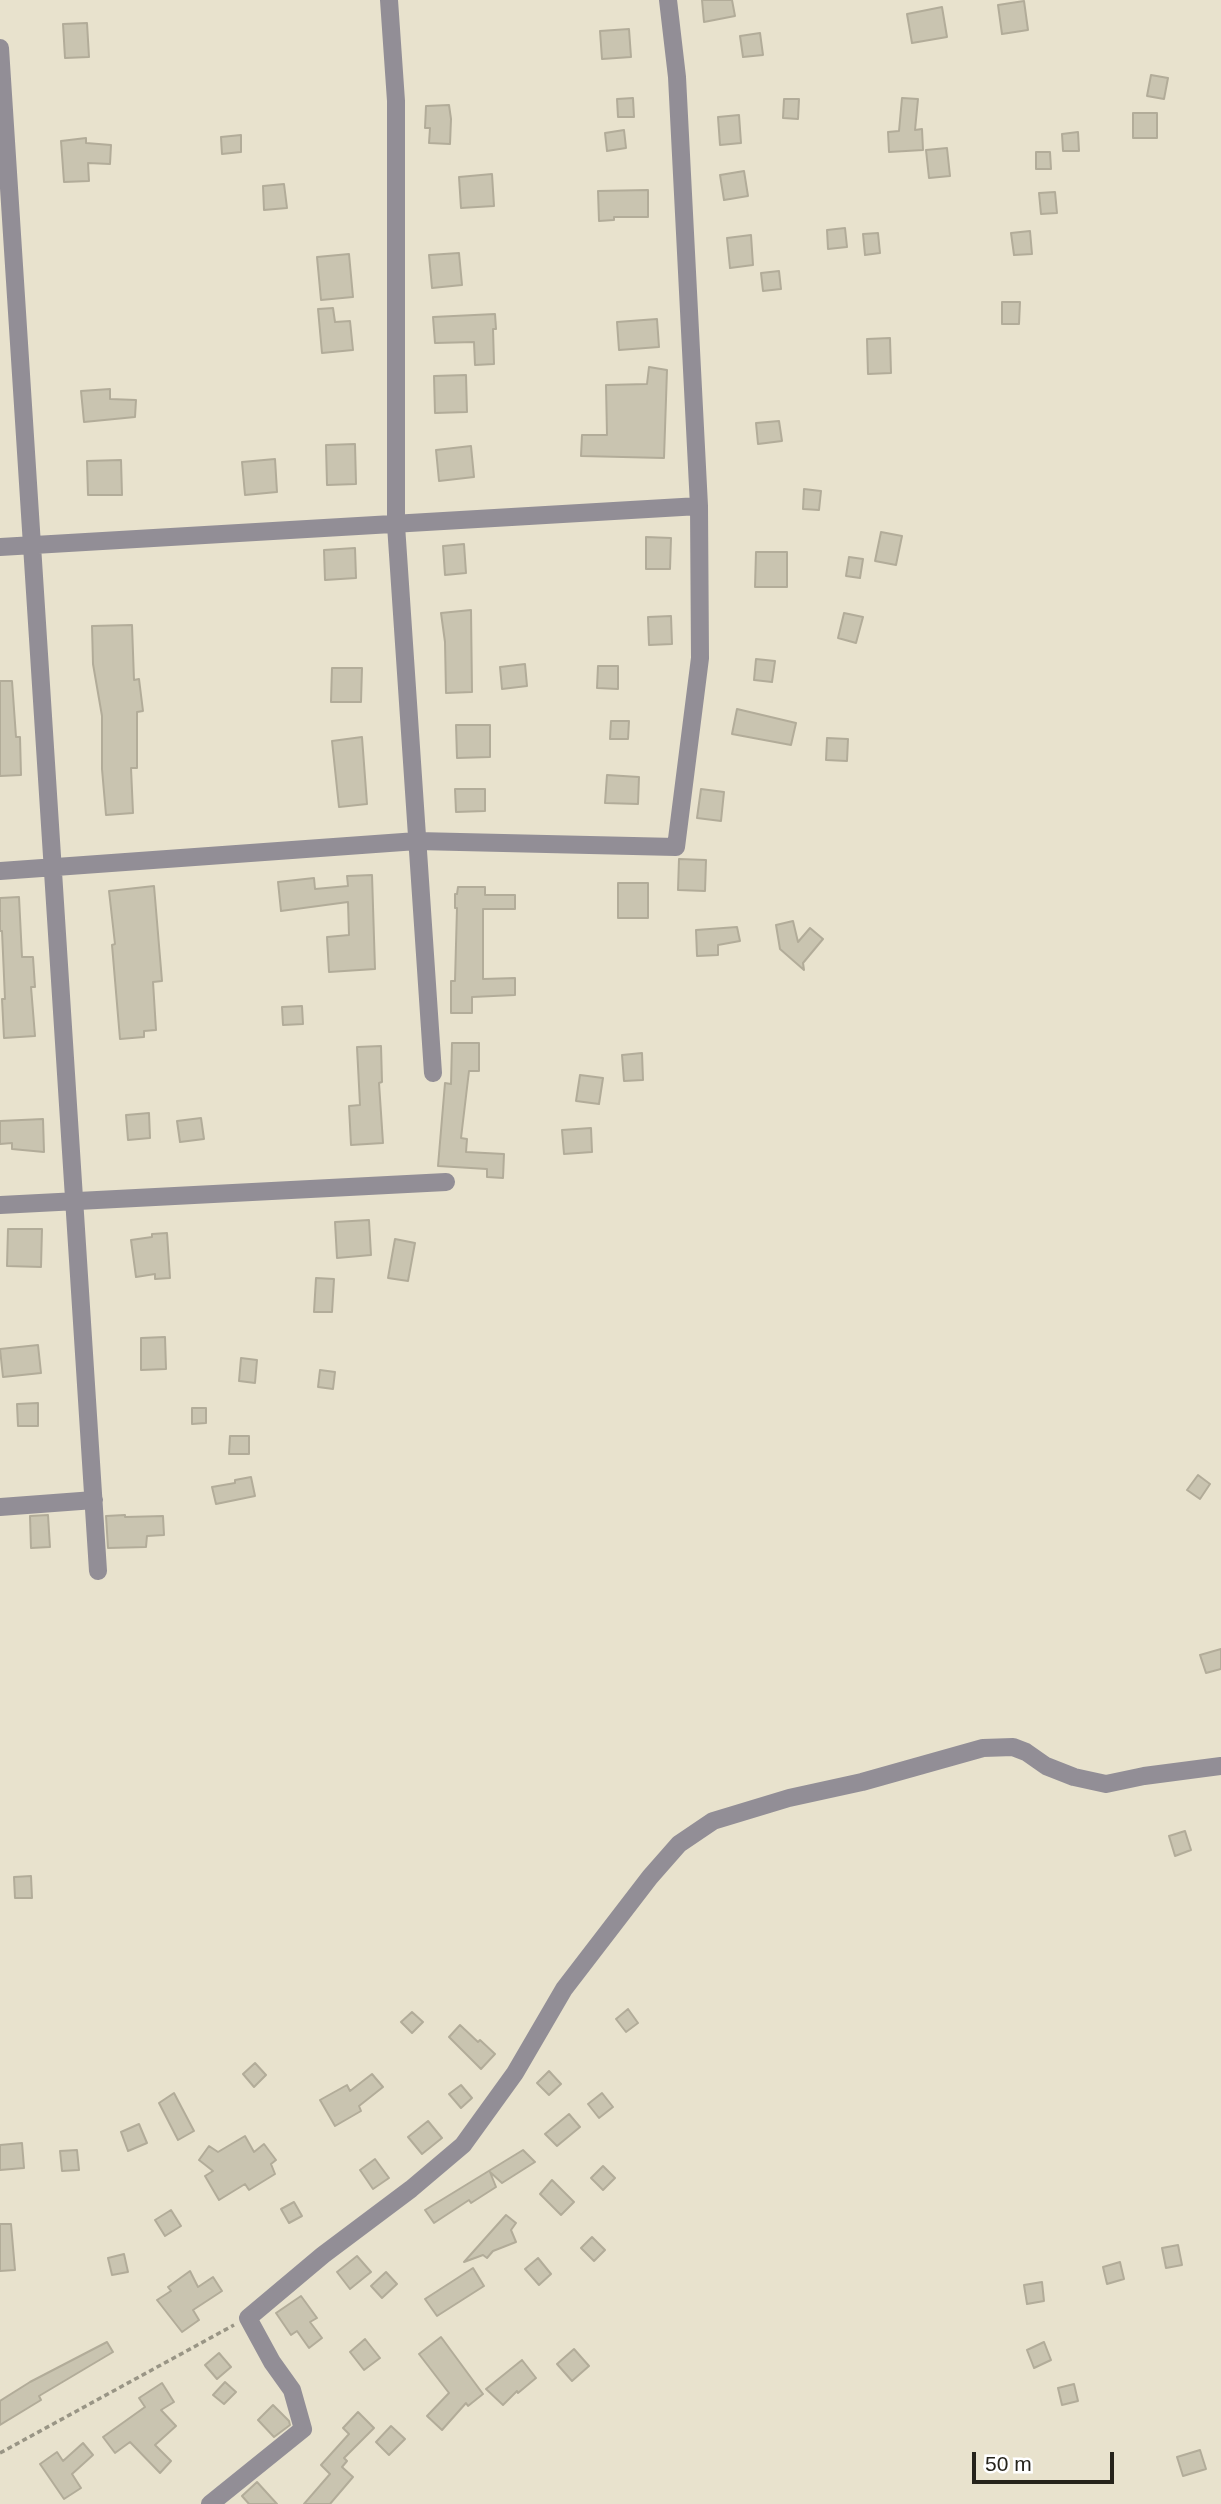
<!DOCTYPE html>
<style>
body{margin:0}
#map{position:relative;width:1221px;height:2504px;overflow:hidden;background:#e8e2cd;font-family:Arial,sans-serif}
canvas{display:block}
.scale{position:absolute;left:972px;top:2452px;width:142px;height:32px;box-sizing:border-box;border:4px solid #25231b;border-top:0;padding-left:9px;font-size:21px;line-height:24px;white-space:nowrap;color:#25231b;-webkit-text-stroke:5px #fff;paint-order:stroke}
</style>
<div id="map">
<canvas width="1221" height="2504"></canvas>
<div class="scale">50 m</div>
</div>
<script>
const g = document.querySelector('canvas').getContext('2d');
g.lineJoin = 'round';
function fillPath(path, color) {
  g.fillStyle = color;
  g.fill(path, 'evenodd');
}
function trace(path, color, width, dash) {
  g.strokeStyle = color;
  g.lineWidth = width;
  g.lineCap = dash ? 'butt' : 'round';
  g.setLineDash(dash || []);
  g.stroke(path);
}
const building = new Path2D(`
 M702 0H732L735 16 704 22Z
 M1024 1 1028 30 1002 34 998 5Z
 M942 7 947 37 912 43 907 14Z
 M87 23 89 57 65 58 63 24Z
 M629 29 631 57 602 59 600 31Z
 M760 33 763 55 743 57 740 36Z
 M1151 75 1168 78 1164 99 1147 96Z
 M633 98 634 117H618L617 99Z
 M902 98 918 99 915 130 922 129 923 150 889 152 888 132 899 131Z
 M784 99H799L798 119 783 118Z
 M449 105 451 119 450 144 429 143 430 128H425L426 106Z
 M1133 113H1157V138H1133Z
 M739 115 741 143 720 145 718 117Z
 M624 130 626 148 607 151 605 133Z
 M1078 132 1079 151H1063L1062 134Z
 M241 135V152L222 154 221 137Z
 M86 138V143L111 145 110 164 88 163 89 181 64 182 61 141Z
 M947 148 950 176 929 178 926 150Z
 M1036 152H1050L1051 169H1036Z
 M744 171 748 196 724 200 720 175Z
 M492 174 494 206 461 208 459 177Z
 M284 184 287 208 264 210 263 186Z
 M648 190V217H614V220L599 221 598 191Z
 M1055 192 1057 213 1041 214 1039 193Z
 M845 228 847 247 828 249 827 230Z
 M1030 231 1032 254 1014 255 1011 233Z
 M878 233 880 253 865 255 863 234Z
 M751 235 753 265 730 268 727 238Z
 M459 253 462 285 432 288 429 255Z
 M349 254 353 297 321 300 317 257Z
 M779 271 781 289 763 291 761 273Z
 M1002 302H1020L1019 324H1002Z
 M333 308 335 322 350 321 353 350 322 353 318 309Z
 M495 314 496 329H493L494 364 475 365 474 342 435 343 433 317Z
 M657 319 659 347 619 350 617 322Z
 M890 338 891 373 868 374 867 339Z
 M649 367 667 370 664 458 581 456 582 435H607L606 385 647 384Z
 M466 375 467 412 435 413 434 376Z
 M110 389V399L136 400 135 417 84 422 81 391Z
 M779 421 782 441 758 444 756 423Z
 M355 444 356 484 327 485 326 445Z
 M471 446 474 477 439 481 436 450Z
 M275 459 277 492 245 495 242 462Z
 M121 460 122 495H88L87 461Z
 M804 489 821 491 819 510 803 509Z
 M881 532 902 536 896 565 875 561Z
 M646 537 671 538 670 569H646Z
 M464 544 466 573 445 575 443 546Z
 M355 548 356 578 325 580 324 550Z
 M756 552H787V587H755Z
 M849 557 863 559 860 578 846 576Z
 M471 610 472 692 446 693 445 642 441 613Z
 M844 613 863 617 856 643 838 638Z
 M671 616 672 644 649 645 648 617Z
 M132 625 134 680 139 679 143 711 137 712V768H131L133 813 106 815 102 769V716L93 664 92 626Z
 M756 659 775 661 772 682 754 680Z
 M525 664 527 686 502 689 500 667Z
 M598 666H618V689L597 688Z
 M332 668H362L361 702H331Z
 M0 681H12L16 737H20L21 775 0 776Z
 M737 709 796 723 791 745 732 734Z
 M611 721H629L628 739H610Z
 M456 725H490V757L457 758Z
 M362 737 367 804 339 807 332 741Z
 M827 738 848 739 847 761 826 760Z
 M607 775 639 777 638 804 605 803Z
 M455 789H485V811L456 812Z
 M701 789 724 792 721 821 697 818Z
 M679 859 706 860 705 891 678 890Z
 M372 875 375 969 329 972 327 937 349 935 348 902 281 911 278 882 314 878 315 889 348 886 347 876Z
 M618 883H648V918H618Z
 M154 886 162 981 153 982 156 1030 144 1031V1037L120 1039 112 945 115 944 109 891Z
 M458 887H485V895H515V909H483V979L515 978V995L472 997V1013H451V981H455L457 908H455V894H457Z
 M19 897 22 957H33L35 987H31L35 1036 4 1038 2 999H5L2 931H0V898Z
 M793 921 798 942 810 928 823 939 803 963 804 970 780 949 776 925Z
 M737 927 740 941 718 945V955L697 956 696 930Z
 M302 1006 303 1024 283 1025 282 1007Z
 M452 1043H479V1071H469L461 1138 467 1139 466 1152 504 1154 503 1178 487 1177V1169L438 1166 445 1083 451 1084Z
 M381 1046 382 1082 379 1083 383 1143 351 1145 349 1106 360 1105 357 1047Z
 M642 1053 643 1080 624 1081 622 1055Z
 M580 1075 603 1078 599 1104 576 1101Z
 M149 1113 150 1138 128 1140 126 1115Z
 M201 1118 204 1139 180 1142 177 1121Z
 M43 1119 44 1152 12 1149V1143L0 1144V1121Z
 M591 1128 592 1152 564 1154 562 1130Z
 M369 1220 371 1255 337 1258 335 1222Z
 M8 1229H42L41 1267 7 1266Z
 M167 1233 170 1278 155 1279V1274L136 1277 131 1240 152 1237V1234Z
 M395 1239 415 1243 408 1281 388 1278Z
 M316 1278 334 1279 332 1312H314Z
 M165 1337 166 1369 141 1370V1338Z
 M38 1345 41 1373 3 1377 0 1349Z
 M241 1358 257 1360 255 1383 239 1381Z
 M320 1370 335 1372 333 1389 318 1387Z
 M38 1403V1426H18L17 1404Z
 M192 1408H206V1423L192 1424Z
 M230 1436H249V1454H229Z
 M1198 1475 1210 1484 1200 1499 1187 1490Z
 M251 1477 255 1496 216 1504 212 1487 235 1483V1480Z
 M48 1515 50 1547 31 1548 30 1516Z
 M125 1515V1517L163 1516 164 1535 147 1536 146 1547 108 1548 106 1516Z
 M1221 1649V1669L1206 1673 1200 1655Z
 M1185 1831 1191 1850 1175 1856 1169 1836Z
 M31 1876 32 1898H15L14 1877Z
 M628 2009 638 2023 626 2032 616 2019Z
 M412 2012 423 2022 412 2033 401 2022Z
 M460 2025 478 2042 480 2040 495 2054 481 2069 449 2037Z
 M255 2063 266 2075 254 2087 243 2074Z
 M549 2071 561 2084 549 2095 537 2083Z
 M372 2074 383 2087 359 2106 361 2111 335 2126 320 2100 347 2085 350 2091Z
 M461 2085 472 2098 461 2108 449 2094Z
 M174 2093 194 2131 178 2140 159 2103Z
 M602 2093 613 2107 599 2118 588 2104Z
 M569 2114 580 2127 557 2146 545 2134Z
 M428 2121 442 2138 422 2154 408 2137Z
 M139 2124 147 2143 128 2151 121 2132Z
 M245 2136 254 2152 264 2144 276 2160 271 2164 275 2174 249 2190 245 2184 219 2200 205 2176 213 2171 199 2160 209 2146 218 2152Z
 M22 2143 24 2168 0 2170V2145Z
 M77 2150 79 2170 62 2171 60 2151Z
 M523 2150 535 2162 502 2183 490 2172 496 2187 471 2203 469 2200 434 2223 425 2210Z
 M375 2159 389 2178 373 2189 360 2170Z
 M603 2166 615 2178 603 2190 591 2178Z
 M552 2180 574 2202 561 2215 540 2194Z
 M294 2202 302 2216 289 2223 281 2209Z
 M171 2210 181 2226 165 2236 155 2220Z
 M506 2215 516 2223 511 2230 516 2242 493 2251 487 2258 483 2255 464 2262Z
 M0 2224H11L15 2270 0 2271Z
 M592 2237 605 2250 594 2261 581 2248Z
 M1178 2245 1182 2265 1166 2268 1162 2248Z
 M124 2254 128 2272 112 2275 108 2258Z
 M357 2256 371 2272 350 2289 337 2272Z
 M538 2258 551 2274 539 2285 525 2269Z
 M1120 2262 1124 2279 1107 2284 1103 2267Z
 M473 2268 484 2286 437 2316 425 2299Z
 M190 2271 198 2287 213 2277 222 2291 193 2310 199 2320 182 2332 157 2300 171 2291 168 2287Z
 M386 2272 397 2284 382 2298 371 2286Z
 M1042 2282 1044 2301 1027 2304 1024 2285Z
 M301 2296 317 2318 310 2322 322 2338 309 2348 297 2331 291 2335 276 2313Z
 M441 2337 483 2394 468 2406 466 2403 442 2430 427 2416 449 2393 419 2354Z
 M365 2339 380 2358 364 2370 350 2352Z
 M107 2342 113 2352 39 2396 41 2400 0 2425V2401L30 2382Z
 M1044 2342 1051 2360 1034 2368 1027 2350Z
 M574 2349 589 2366 572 2381 557 2364Z
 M219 2353 231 2367 217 2379 205 2365Z
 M522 2360 536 2378 518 2393 517 2391 503 2405 486 2389Z
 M225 2382 236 2392 224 2404 213 2395Z
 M162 2383 174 2402 161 2410 176 2426 155 2445 171 2461 160 2473 130 2442 115 2453 103 2437 145 2407 139 2398Z
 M1074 2384 1078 2401 1062 2405 1058 2388Z
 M273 2405 289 2421 290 2425 274 2437 258 2420Z
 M358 2412 374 2428 344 2458 347 2461 342 2467 353 2477 330 2504H304L330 2474 321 2465 349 2434 343 2428Z
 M391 2426 405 2439 389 2455 376 2442Z
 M83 2443 93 2455 72 2474 81 2488 64 2499 40 2464 57 2452 63 2461Z
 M1200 2450 1206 2469 1183 2476 1177 2457Z
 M257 2482 277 2504H249L242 2496Z`);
fillPath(building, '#c9c4b0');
trace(building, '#b2ac99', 2);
trace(new Path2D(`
 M0 2453 234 2325`), '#999585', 3.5, [5, 3.5]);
trace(new Path2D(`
 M389 0 396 101V525L433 1073
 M0 48 98 1571
 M0 547 699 506
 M0 871 417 841 676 847 700 658 699 506 677 77 668 0
 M0 1205 446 1182
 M0 1507 94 1500
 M210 2504 303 2429 292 2390 272 2362 248 2318 323 2255 411 2189 463 2145 515 2073 564 1989 650 1877 679 1844 713 1821 789 1798 862 1782 983 1748 1013 1747 1026 1752 1046 1766 1074 1777 1106 1784 1144 1776 1221 1766`), '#928e96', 18);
</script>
